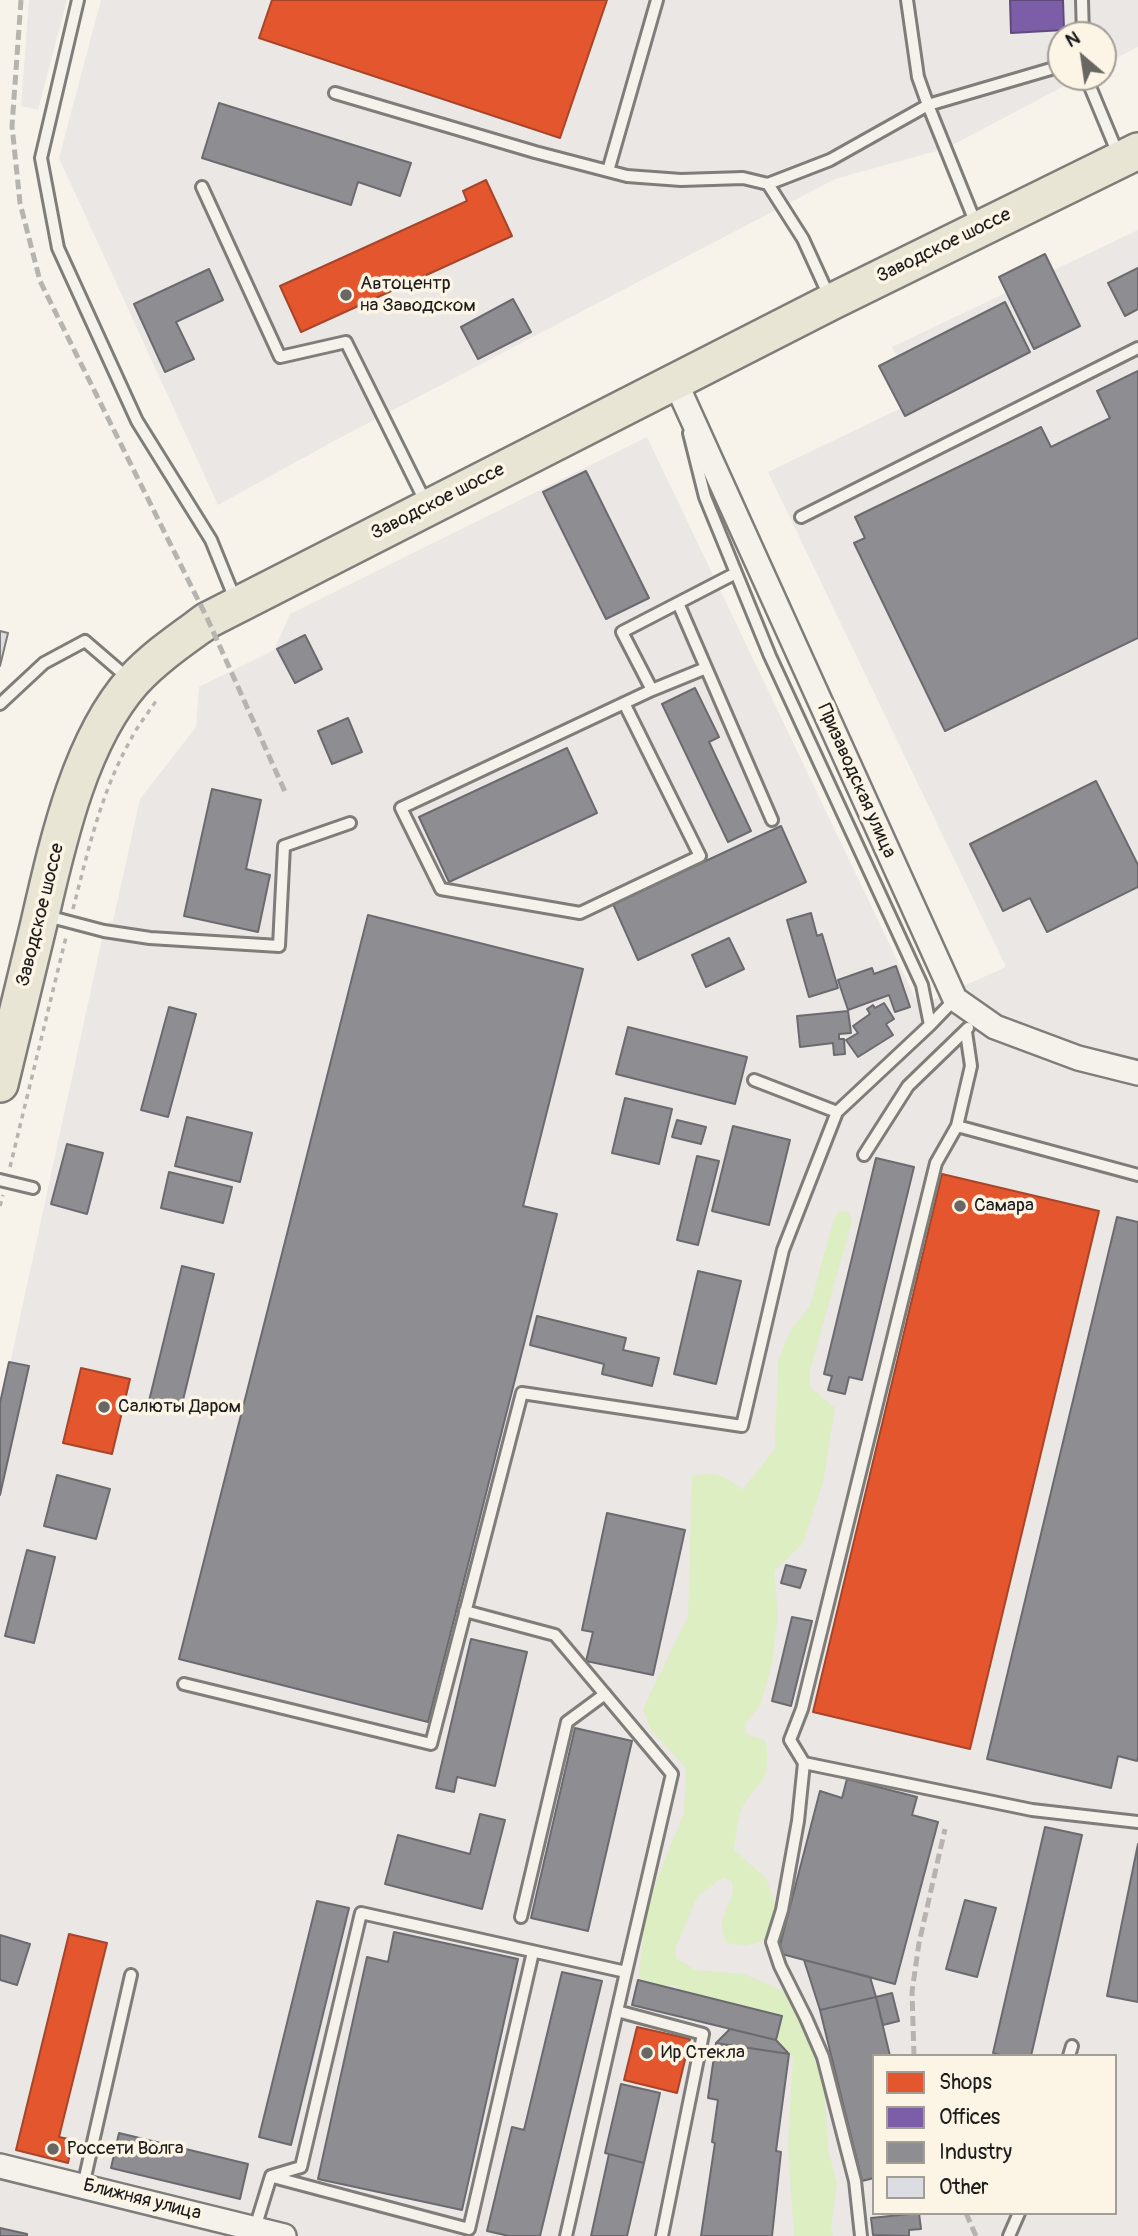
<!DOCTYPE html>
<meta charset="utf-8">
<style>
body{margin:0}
#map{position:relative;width:1138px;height:2236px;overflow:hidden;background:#f7f3ea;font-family:Pangolin,sans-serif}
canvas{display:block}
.legend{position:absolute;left:872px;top:2054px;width:245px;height:161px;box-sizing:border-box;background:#fcf5e5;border:2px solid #a29e95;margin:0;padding:9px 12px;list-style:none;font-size:21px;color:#1c1c1c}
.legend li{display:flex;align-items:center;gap:14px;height:35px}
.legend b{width:35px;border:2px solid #a29e95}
.north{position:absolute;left:1047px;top:21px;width:70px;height:70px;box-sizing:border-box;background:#fcf5e5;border:2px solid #a29e95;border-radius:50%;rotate:331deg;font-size:19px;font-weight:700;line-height:28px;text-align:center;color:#1c1c1c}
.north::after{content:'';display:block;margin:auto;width:24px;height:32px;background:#696764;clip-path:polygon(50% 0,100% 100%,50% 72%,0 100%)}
</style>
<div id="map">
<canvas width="1138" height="2236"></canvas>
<ul class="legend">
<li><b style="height:19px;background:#e4572e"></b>Shops</li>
<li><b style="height:19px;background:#7b5ea7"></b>Offices</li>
<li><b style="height:19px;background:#8d8d92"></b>Industry</li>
<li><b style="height:19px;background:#dcdde3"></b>Other</li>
</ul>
<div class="north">N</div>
</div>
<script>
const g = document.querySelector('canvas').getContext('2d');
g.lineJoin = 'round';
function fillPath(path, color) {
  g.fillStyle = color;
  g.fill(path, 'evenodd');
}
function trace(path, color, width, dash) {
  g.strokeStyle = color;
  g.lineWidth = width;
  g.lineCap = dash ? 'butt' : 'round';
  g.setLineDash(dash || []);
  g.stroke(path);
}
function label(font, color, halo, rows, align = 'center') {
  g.font = font + ' Pangolin,sans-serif';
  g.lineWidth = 7;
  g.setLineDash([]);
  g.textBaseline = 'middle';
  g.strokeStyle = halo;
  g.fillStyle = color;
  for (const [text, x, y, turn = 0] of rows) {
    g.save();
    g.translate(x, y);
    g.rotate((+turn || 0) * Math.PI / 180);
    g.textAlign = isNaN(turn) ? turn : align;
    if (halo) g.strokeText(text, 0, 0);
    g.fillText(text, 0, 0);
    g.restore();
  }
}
fillPath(new Path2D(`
 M29 0H67L38 110 21 106Z
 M101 0H1138V47L1103 65V35H1061V77H1081L947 148 835 179 332 442 218 505 59 158Z
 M1138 230V2236H0V1410L105 925 113 921 140 799 196 727 199 687 274 650 290 614 647 437 919 1006 1006 967 768 472 918 400 892 347ZM874 2056H1115V2213H874Z`), '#eae7e5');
fillPath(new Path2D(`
 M848 1211 852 1221 810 1370V1387L835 1408 823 1482 803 1543 774 1571 778 1615 772 1664 760 1706 745 1723 746 1734 766 1741C771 1782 762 1776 743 1806 737 1818 736 1837 734 1850L766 1878 777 1910 765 1940 746 1946 726 1943 721 1924 733 1892 732 1882 723 1877 697 1897 676 1947V1958L695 1970 744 1974 786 1992 823 2060 828 2149 837 2184 831 2228 833 2236H794L788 2145 793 2058 773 2034 698 2017 676 1985H643L639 1975 646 1907 684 1813 686 1768 651 1730 643 1709 688 1616 692 1476C716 1471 724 1475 742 1490L775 1449 778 1362 790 1331 810 1306 833 1222 838 1212Z`), '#dceec2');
const shops = new Path2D(`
 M272 0H607L560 138 259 38Z
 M486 180 512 236 301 332 280 286 467 201 463 191Z
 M942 1174 1099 1211 970 1749 813 1712Z
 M81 1368 130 1379 112 1454 63 1443Z
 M69 1934 107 1943 59 2137 73 2140 68 2163 16 2150Z
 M637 2027 690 2039 677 2093 624 2080Z`);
fillPath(shops, '#e4572e');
trace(shops, '#a84529', 2);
const offices = new Path2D(`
 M1010 0H1063L1064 30 1011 33Z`);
fillPath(offices, '#7b5ea7');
trace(offices, '#5e4a7d', 2);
const industry = new Path2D(`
 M219 103 411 163 400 196 358 182 351 205 202 158Z
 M1045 254 1080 326 1034 349 999 277Z
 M1138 268V309L1125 316 1108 283Z
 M209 269 223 300 176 322 194 359 165 372 134 304Z
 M513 299 531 332 478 359 461 327Z
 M1005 302 1030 352 905 416 879 366Z
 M1138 371V638L945 731 854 543 865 538 855 517 1041 427 1051 447 1110 418 1097 391Z
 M586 471 649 598 606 619 543 492Z
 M305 635 322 669 295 683 277 649Z
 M695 688 719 737 709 742 751 831 728 842 662 704Z
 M348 718 362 752 332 764 318 731Z
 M567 748 597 813 449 882 419 817Z
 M1096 781 1138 865V887L1047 932 1030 898 1003 911 970 844Z
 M212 789 261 800 246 869 270 875 258 932 184 916Z
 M781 826 806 882 638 960 613 904Z
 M811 913 817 936 822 934 838 988 809 997 787 920Z
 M368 915 583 969 523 1206 557 1214 428 1722 179 1659Z
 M729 938 744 969 706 987 692 955Z
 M896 966 910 1007 895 1012 889 995 848 1010 838 980 872 968 874 974Z
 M884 1003 894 1019 886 1024 893 1035 858 1057 846 1040 858 1033 853 1026 870 1014 867 1009 873 1005 875 1008Z
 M169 1007 196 1014 168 1117 141 1110Z
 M848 1011 851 1033 839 1034V1039H844L845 1054 834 1055 833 1043 800 1047 797 1016Z
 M628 1027 747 1057 735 1104 616 1074Z
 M625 1098 672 1109 659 1164 612 1153Z
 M187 1117 252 1133 240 1182 175 1166Z
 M677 1120 706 1127 701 1144 672 1137Z
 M733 1126 790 1140 769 1225 712 1211Z
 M67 1144 103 1153 87 1214 51 1204Z
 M697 1156 719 1161 698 1245 677 1240Z
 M876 1158 914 1167 862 1380 849 1377 845 1394 828 1390 832 1376 824 1374Z
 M169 1172 232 1187 223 1223 161 1208Z
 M1117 1217 1138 1222V1757L1137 1761 1118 1756 1111 1788 987 1759Z
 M182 1266 214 1274 181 1408 149 1401Z
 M698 1271 741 1281 716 1384 674 1374Z
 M537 1316 626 1338 623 1350 659 1358 652 1386 602 1374 604 1364 530 1345Z
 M9 1362 29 1366 0 1495V1403Z
 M57 1475 110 1489 96 1539 44 1526Z
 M607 1513 685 1530 653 1675 586 1661 593 1632 582 1630Z
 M27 1550 55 1557 34 1643 5 1636Z
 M786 1565 806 1570 800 1588 781 1583Z
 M792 1617 812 1621 791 1706 772 1701Z
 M471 1639 527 1652 495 1786 457 1777 454 1792 436 1788Z
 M575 1728 632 1741 588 1931 531 1918Z
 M847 1779 917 1797 912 1815 938 1822 895 1984 778 1953 820 1791 842 1798Z
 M480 1814 505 1820 482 1909 385 1884 398 1835 470 1854Z
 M1045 1827 1082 1835 1031 2056H1004L993 2053Z
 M1138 1844V2002L1107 1996Z
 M965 1900 996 1908 977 1977 946 1969Z
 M317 1901 349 1908 291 2145 259 2137Z
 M394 1932 518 1959 462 2210 318 2179 367 1957 388 1962Z
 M0 1935 30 1944 17 1985 0 1980Z
 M804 1960 870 1977 876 1997 820 2010Z
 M562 1972 602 1981 540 2236H509L487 2231 512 2127 524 2130Z
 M638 1980 782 2016 776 2040 632 2005Z
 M892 1993 899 2021 883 2025 876 1997Z
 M876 1997 890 2056H874V2178L862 2181 820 2010Z
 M730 2029 776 2040 789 2054 716 2043Z
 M716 2043 789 2054 776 2151 781 2152 772 2236H701L715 2143 712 2142 718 2100 708 2098Z
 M621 2084 660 2093 644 2163 605 2153Z
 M119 2133 248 2164 240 2199 111 2168Z
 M609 2154 644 2163 627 2236H591Z
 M919 2213 921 2229 909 2230V2236L873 2235 871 2218Z
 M0 2228 27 2234V2236H0Z`);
fillPath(industry, '#8d8d92');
trace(industry, '#6b6b6f', 2);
const building = new Path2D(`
 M0 631 8 633 0 666Z`);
fillPath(building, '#dcdde3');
trace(building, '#7f7d79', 2);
const lane = new Path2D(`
 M78 0 41 158 58 248 137 421 211 540 235 599
 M907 0 918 77 928 105 1061 66
 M1082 0 1083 35
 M1086 77 1118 154
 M335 93 535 152 627 176 681 180 743 178 768 184 803 239 829 296
 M608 171 657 0
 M768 184 830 160 928 105 976 224
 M202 187 280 357 346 342 427 505
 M689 433 705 497 770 656 922 985 930 1025
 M801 517 1138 348
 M678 603 772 820
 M652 690 706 668
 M624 703 700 856 580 913 441 889 401 808 652 690 622 632 736 573
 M0 704 44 663 85 641 128 678
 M47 916 104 931 150 938 279 946 284 846 350 823
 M754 1080 837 1112
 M957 1126 1138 1175
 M864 1155 908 1086 968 1028
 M0 1180 33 1188
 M465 1611 555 1635 672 1774 626 1972
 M184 1684 431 1744 522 1393 742 1426 783 1250 837 1112 930 1025 955 999
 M804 1763 1032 1810 1138 1822
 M521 1917 567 1722 605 1694
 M617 2011 703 2034 662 2236
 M1069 2056 1072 2046
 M273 2177 469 2229 533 1952
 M83 2186 131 1975
 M255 2228 271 2176 301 2167 361 1913 626 1972 566 2236
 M861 2236 855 2181 823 2057 806 2018 780 1966 772 1942 782 1910 798 1821 804 1763 790 1740 802 1709 936 1163 957 1126 971 1066 966 1032
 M1009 2236 1019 2213`);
const street = new Path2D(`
 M675 381 955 999 995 1027 1078 1058 1138 1073
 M0 2166 284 2236`);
const primary = new Path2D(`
 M0 1084C13 1030 26 976 39 923 57 845 79 742 133 681 155 657 182 639 208 620L831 302 1138 151`);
trace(lane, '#7f7d79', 16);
trace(street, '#7f7d79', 28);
trace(primary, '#7f7d79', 40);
trace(new Path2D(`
 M73 909C88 851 101 792 131 739 138 725 149 712 158 698
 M10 1167 66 937
 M0 1206 3 1195`), '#b6b4af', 3.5, [5, 5]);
trace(lane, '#f5f2ec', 10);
trace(street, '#f5f2ec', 23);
trace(primary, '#e9e5d4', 35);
trace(new Path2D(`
 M21 0 12 126 20 203 40 281 208 620 286 794
 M914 2056 912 1992 919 1943 945 1829
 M966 2213 976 2236`), '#b6b4af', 5, [10, 5]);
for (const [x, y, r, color] of [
 [346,295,7,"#696764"],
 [960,1206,7,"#696764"],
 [104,1407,7,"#696764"],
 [647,2053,7,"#696764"],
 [53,2149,7,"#696764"]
]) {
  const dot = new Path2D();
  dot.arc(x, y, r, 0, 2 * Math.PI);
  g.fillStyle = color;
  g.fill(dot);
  trace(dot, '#fcf5e5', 2.5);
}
label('19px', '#1c1c1c', '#fcf5e5', [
 ["Заводское шоссе",944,246,-26],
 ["Заводское шоссе",438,502,-27],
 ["Призаводская улица",856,781,66],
 ["Заводское шоссе",41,915,-76],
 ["Ближняя улица",142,2200,14]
]);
label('19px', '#1c1c1c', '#fcf5e5', [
 ["Автоцентр",360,284],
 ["на Заводском",360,306],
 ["Самара",974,1206],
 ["Салюты Даром",118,1407],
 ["Ир Стекла",661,2053],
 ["Россети Волга",67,2149]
], 'left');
</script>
